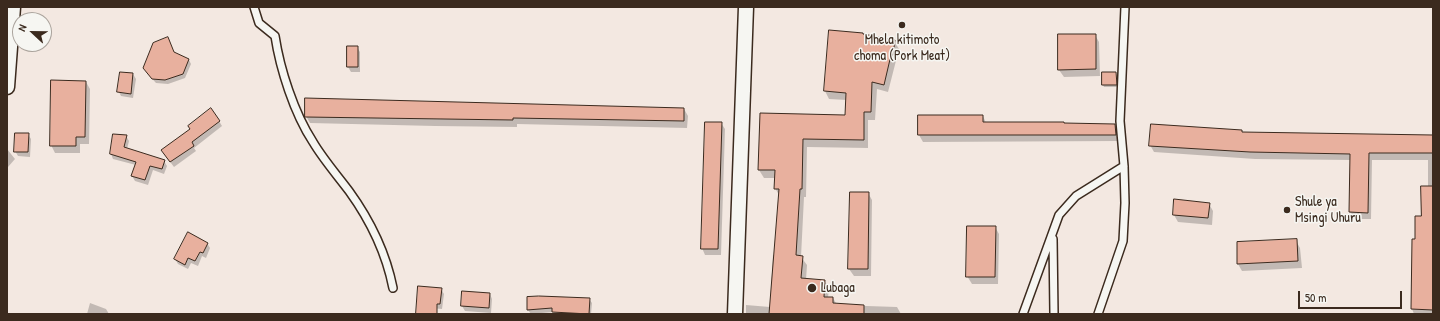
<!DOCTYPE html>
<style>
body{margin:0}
#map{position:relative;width:1440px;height:321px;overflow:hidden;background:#f3e8e1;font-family:"Patrick Hand",sans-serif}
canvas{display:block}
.frame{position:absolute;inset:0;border:8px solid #3b2a1e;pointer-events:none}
.north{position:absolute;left:12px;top:12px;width:40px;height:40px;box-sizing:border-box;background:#f6f6f2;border:1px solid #aba49d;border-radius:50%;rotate:292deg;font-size:11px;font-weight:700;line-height:16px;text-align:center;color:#3b2a1e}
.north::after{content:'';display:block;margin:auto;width:14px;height:18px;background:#3b2a1e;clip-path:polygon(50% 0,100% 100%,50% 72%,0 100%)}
.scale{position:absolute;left:1298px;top:291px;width:104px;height:18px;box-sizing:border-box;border:2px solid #3b2a1e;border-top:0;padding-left:5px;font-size:12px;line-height:14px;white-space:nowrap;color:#3b2a1e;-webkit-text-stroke:3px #f6f6f2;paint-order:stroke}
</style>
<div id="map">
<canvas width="1440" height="321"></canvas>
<div class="frame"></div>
<div class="north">N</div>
<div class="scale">50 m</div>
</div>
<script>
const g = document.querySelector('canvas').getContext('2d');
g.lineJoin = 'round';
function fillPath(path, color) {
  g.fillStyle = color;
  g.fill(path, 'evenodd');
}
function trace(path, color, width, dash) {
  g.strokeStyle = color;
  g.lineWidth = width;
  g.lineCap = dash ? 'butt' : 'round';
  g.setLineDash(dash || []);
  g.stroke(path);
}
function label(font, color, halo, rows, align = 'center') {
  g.font = font + ' "Patrick Hand",sans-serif';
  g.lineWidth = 3;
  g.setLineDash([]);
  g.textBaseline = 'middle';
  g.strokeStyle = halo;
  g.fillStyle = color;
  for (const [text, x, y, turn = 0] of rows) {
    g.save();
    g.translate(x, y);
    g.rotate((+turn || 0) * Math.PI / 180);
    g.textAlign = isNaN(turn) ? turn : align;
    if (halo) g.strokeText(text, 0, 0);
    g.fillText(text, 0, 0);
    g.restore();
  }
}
fillPath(new Path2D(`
 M1095 35 1099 42 1100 76 1064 77 1059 70Z
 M864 36 894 41 899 49 888 92 877 89 875 120H868V148L807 147 806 197H804L801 257 807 265 806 280H824L829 288 828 298H833L837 305 897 307 901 314H746V305L770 307 773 255H776L779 195 775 188 776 178H764L759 170 760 114 846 116 847 100 829 99 825 91Z
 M357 47 360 52V72H351L348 67Z
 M174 54 189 60 191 64 185 78 168 84 156 83 147 73Z
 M1116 73 1117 87H1104L1103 85Z
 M133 74 136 79 133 98 121 96 119 92Z
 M86 82 90 89 89 144H80V153H55L51 145Z
 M684 109 688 116 687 128 517 124V127L435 126 310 123 306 116Z
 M919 116H983L986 123 1115 125 1119 132 1120 141 923 142 919 135Z
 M219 121 222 126 194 148 196 151 174 167 165 155Z
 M721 123 725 129 721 255H705L702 248Z
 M1242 131V133L1433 136V314H1414L1412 309 1413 240H1416L1422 217 1428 187V160H1372L1371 219H1355L1350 212 1351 160 1255 159 1154 152 1150 145Z
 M28 134 31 139 30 157 18 156 15 151Z
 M126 136 129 141 127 149 164 161 167 166 164 174 153 170 148 185 135 181 132 176 136 165 113 159 111 154Z
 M7 149 15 159 8 167H7Z
 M868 193 872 200 871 276H854L849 269Z
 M1209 204 1213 211 1212 225 1178 222 1174 215Z
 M995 227 999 234 998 284H972L967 276Z
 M1296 241 1300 248 1302 268 1242 271 1238 264V243Z
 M207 243 210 248 206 258 202 256 198 266 191 263 188 269 178 264 175 259Z
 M441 289 444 294 442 309 421 307Z
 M490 294 492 299 491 313 465 311 462 306Z
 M589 299 592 303 591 314H554L553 312 531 314 528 310Z
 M90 303 106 309 109 314H87Z`), '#0003');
const building = new Path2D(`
 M829 30 863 33V34L895 40 893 55H891L884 85 872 82 871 112H864V140L803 139 802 189H800L796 255 803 256 801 278 825 280 824 297H833V303L864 305V314H769L779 189H774L775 170H758L760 113 845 115 846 93 824 91Z
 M1058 34H1096V69L1058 70Z
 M168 37 174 52 189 59 183 74 165 80 152 79 143 68 153 43Z
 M347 46H358V67H347Z
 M120 72 133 73 131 94 117 92Z
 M1102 72H1116L1117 85H1102Z
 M51 80 86 81 85 137H76V146H50Z
 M305 98 684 108V121L513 118V120L305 117Z
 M211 108 220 121 192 142 194 146 170 162 161 150 190 129 188 126Z
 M918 115H983V122H1064V123L1115 124 1116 135H918Z
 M705 122H722L718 249H701Z
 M1151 124 1242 130V132L1433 135V153H1369L1368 213 1349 212 1350 154 1250 152 1149 146Z
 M15 133H29L28 152H14Z
 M113 134 127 135 124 147 165 160 162 169 150 166 145 180 131 176 136 162 110 154Z
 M1421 186H1433V310L1411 309 1412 239H1415V216H1421Z
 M850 192H869L868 269H848Z
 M1174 199 1210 203 1208 218 1173 215Z
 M967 226H996L995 277H966Z
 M188 232 208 243 203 253 200 252 195 261 188 258 185 265 174 259Z
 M1297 239 1298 261 1237 264V242Z
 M418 286 442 288 440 304H437V314H416Z
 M462 291 490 293 489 308 461 306Z
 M539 296 590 298 589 314 552 312V308L527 310V297Z`);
fillPath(building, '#e8b09e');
trace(building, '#3b2a1e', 1);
const lane = new Path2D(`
 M254 7 259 23 275 36C280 69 294 113 313 142 323 159 337 175 349 191 370 220 386 253 393 288
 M1053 239 1054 314
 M1023 314 1059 215 1076 196 1124 166
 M1098 314 1123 241 1125 203 1124 166 1120 121 1125 7`);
const street = new Path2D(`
 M7 87 13 7
 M735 314 746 7`);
trace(lane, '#3b2a1e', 10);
trace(street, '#3b2a1e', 17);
trace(lane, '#f6f6f2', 7);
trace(street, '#f6f6f2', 14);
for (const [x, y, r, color] of [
 [902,25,4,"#3b2a1e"],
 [1287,210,4,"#3b2a1e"],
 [812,288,5,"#3b2a1e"]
]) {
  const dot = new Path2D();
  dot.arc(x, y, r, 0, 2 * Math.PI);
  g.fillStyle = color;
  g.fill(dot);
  trace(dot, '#f6f6f2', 1.5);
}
label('14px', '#3b2a1e', '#f6f6f2', [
 ["Mhela kitimoto",902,40,"center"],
 ["choma (Pork Meat)",902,56,"center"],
 ["Shule ya",1295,202],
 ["Msingi Uhuru",1295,218],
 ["Lubaga",821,288]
], 'left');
</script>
